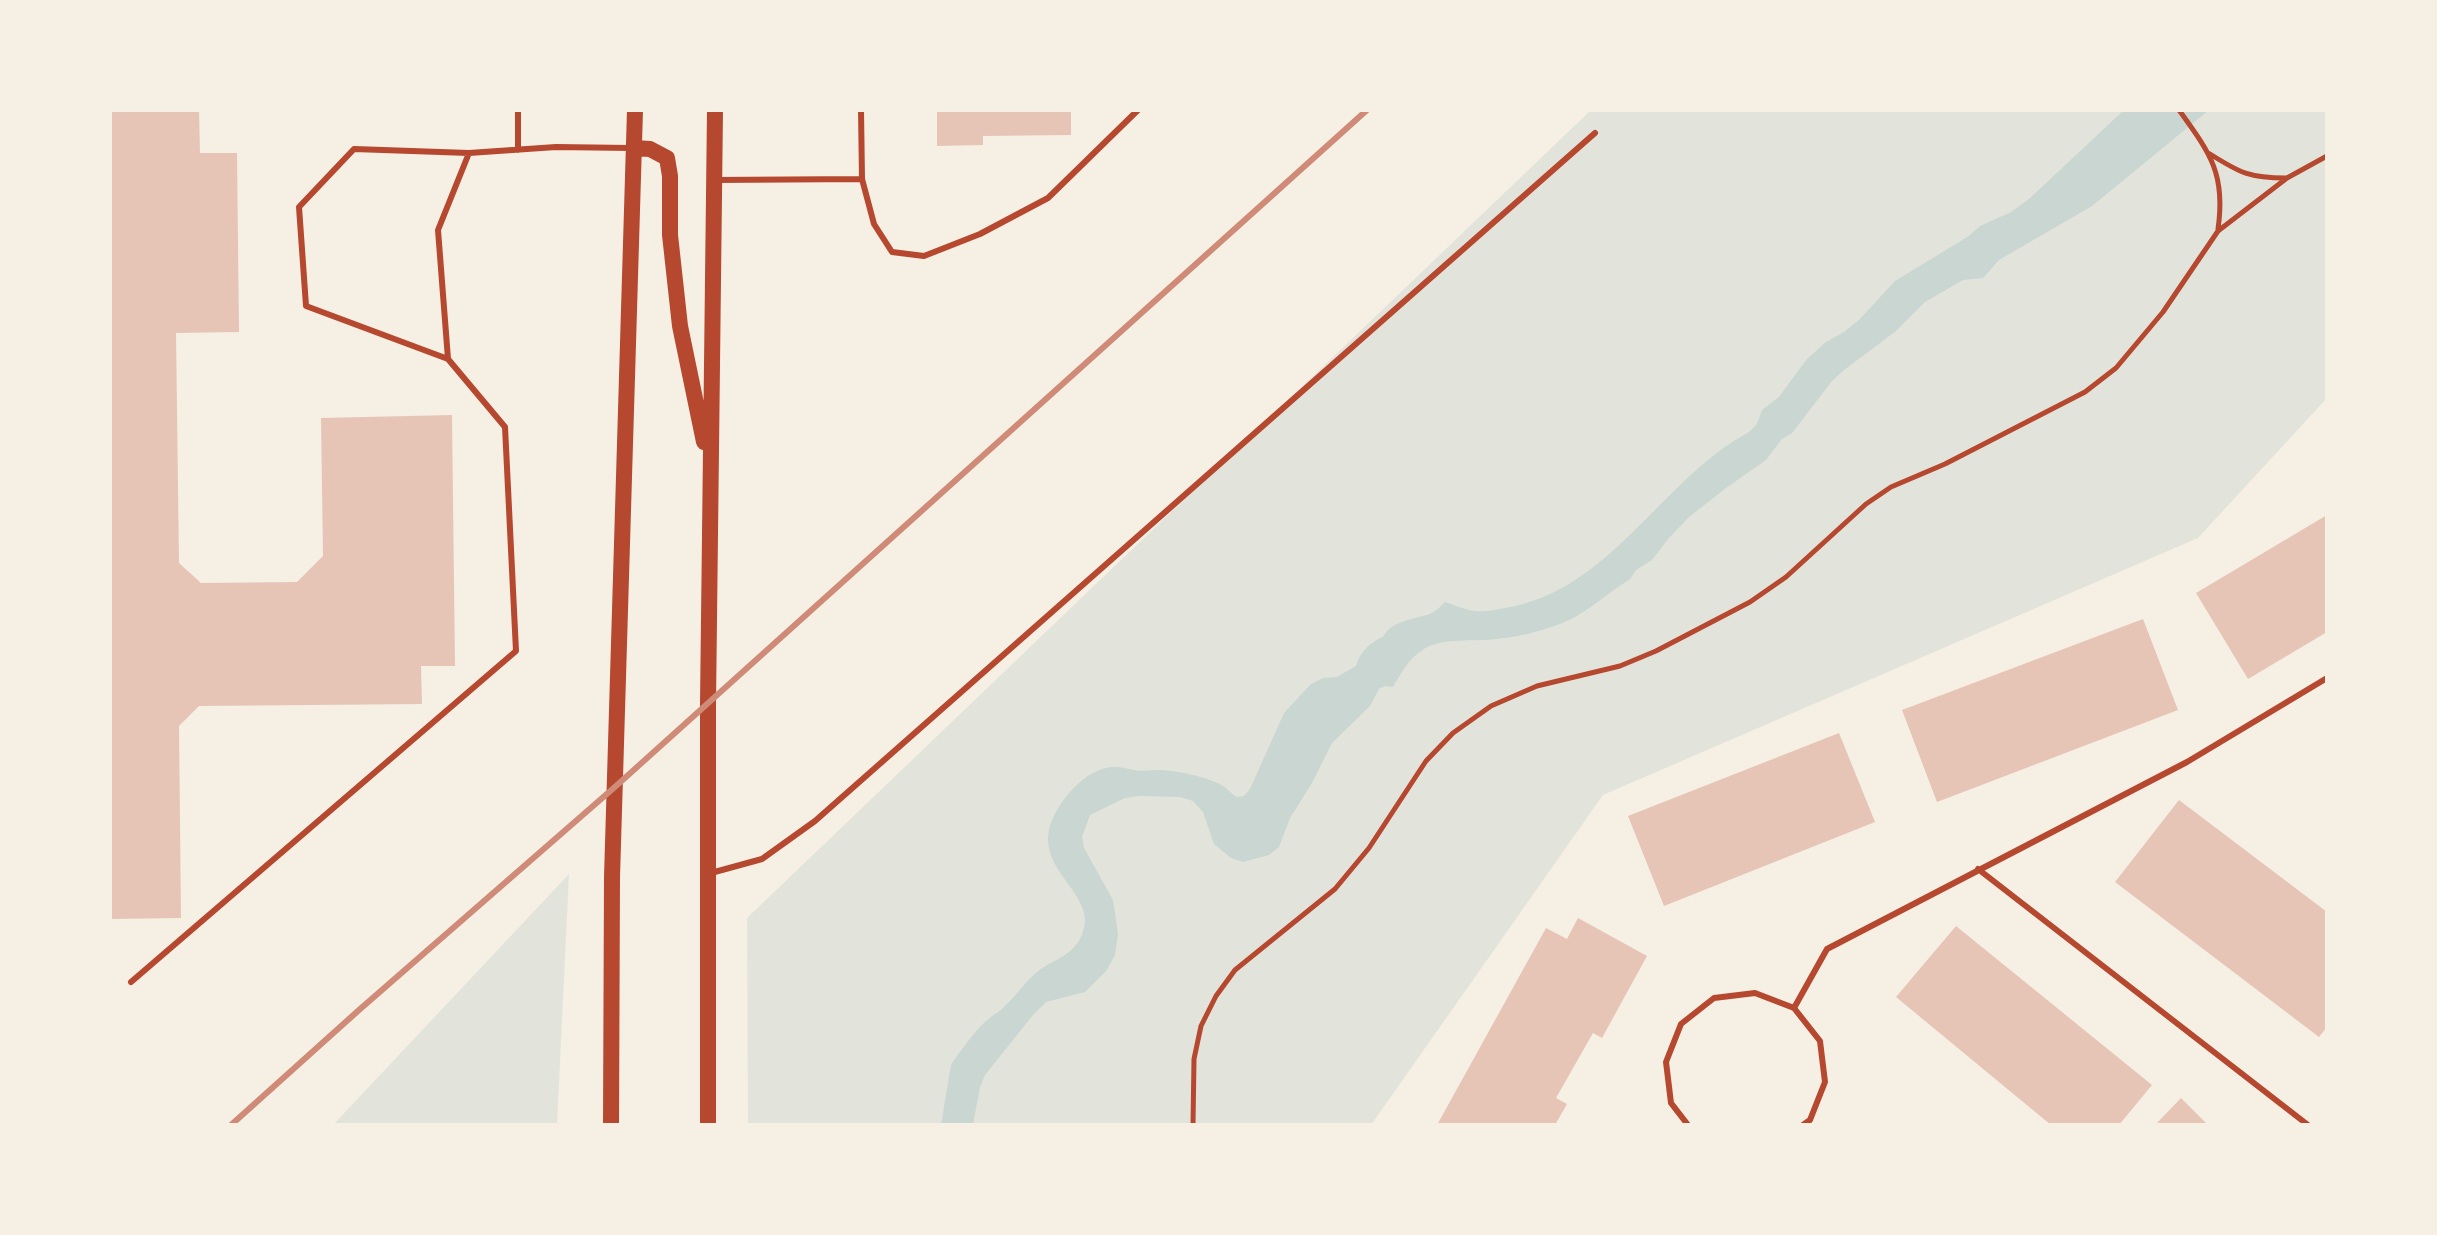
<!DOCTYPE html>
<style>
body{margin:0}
#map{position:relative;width:2437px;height:1235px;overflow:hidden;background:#f6efe4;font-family:Commissioner,sans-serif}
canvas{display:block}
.frame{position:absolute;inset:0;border:112px solid #f6efe4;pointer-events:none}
</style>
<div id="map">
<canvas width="2437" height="1235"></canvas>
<div class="frame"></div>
</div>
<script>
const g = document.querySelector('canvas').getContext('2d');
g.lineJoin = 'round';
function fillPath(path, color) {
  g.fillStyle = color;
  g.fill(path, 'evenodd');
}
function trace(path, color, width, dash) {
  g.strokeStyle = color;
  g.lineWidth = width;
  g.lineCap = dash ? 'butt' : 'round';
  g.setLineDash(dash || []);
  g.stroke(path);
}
fillPath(new Path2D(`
 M1591 110H2327V398L2198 538 1603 795 1371 1125H748L747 918Z
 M569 874 557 1125H333Z`), '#e2e4dc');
fillPath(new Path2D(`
 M2124 110H2209L2092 206 1999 260 1983 278 1963 280 1925 302 1896 331 1844 370 1832 381 1792 433 1782 439 1766 460 1726 488 1689 517 1668 539 1652 560 1636 570 1630 579C1606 594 1584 616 1557 625 1538 632 1517 637 1497 639 1474 642 1443 637 1424 649 1409 658 1401 673 1393 687L1385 686 1379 689 1370 706 1332 743 1312 783 1290 818 1279 847 1269 855 1243 862 1231 858 1214 844 1203 812 1193 801 1180 797 1139 796 1125 798 1090 815 1082 837 1084 848 1113 900 1118 934 1115 955 1106 971 1085 992 1046 1002 1033 1015 985 1075 980 1087 973 1125H941L951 1065C958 1054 980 1024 990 1018 994 1014 1000 1012 1004 1007 1016 996 1024 983 1037 972 1052 960 1070 957 1080 939 1104 895 1033 873 1051 823 1060 799 1087 766 1116 767 1124 767 1132 770 1140 771 1146 771 1152 770 1158 770 1175 770 1209 777 1223 786 1228 789 1231 794 1237 797L1244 796 1250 789 1284 713 1311 684 1323 678 1337 677 1356 666C1360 652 1370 642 1383 637 1391 621 1414 619 1430 614 1435 612 1441 606 1445 602 1455 605 1465 610 1475 611 1485 612 1495 610 1505 608 1611 591 1660 480 1749 432L1757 424 1762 410 1779 397 1806 360 1826 342 1844 332 1860 319 1895 281 1969 236 1980 226 2011 212 2029 199Z`), '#c9d6d2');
fillPath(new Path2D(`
 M110 110H199L200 153H237L239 332 176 333 179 563 201 583 297 582 323 556 321 418 452 415 455 666H421L422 704 199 706 179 726 181 918 110 919Z
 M937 110H1071V135L983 136V145L937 146Z
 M2327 515V632L2248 679 2196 593Z
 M2143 619 2178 710 1937 802 1902 710Z
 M1839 733 1875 822 1664 906 1628 816Z
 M2179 800 2327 912V1027L2319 1037 2115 882Z
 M1578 918 1647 956 1602 1038 1593 1033 1556 1098 1567 1104 1555 1125H1437L1546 928 1567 939Z
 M1956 926 2152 1085 2119 1125H2051L1896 997Z
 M2181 1098 2208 1125H2155Z`), '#e6c5b7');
trace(new Path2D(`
 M2179 110C2210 153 2226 174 2218 229
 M2210 154C2240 173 2250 178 2286 178
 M1193 1125 1194 1059 1201 1026 1216 996 1235 970 1335 889 1369 848 1426 761 1453 733 1491 706 1537 686 1620 666 1656 651 1750 602 1786 577 1866 504 1891 487 1945 464 2085 392 2116 368 2163 312 2218 231 2287 178 2327 156`), '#b5482f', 5);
trace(new Path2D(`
 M518 110V150
 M862 179 874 224 892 252 924 256 980 234 1048 198 1138 110
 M714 180 862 179 861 110
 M448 359 306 306 299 207 354 149 469 153 556 147 630 148
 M1978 869 2308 1125
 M711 873 762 859 815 821 1595 133
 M131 982 516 651 505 427 448 359 438 230 469 153
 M1794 1008 1827 949 2187 762 2327 678
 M1688 1125 1671 1103 1666 1062 1681 1024 1714 998 1755 993 1794 1008 1820 1041 1825 1082 1810 1120 1803 1125`), '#b5482f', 6);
trace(new Path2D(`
 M634 148 650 149 667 158 670 176V235L680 326 704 442
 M611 1125 612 877 635 110
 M708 1125V704L715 110`), '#b5482f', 16);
trace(new Path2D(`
 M231 1125 359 1010 616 786 1367 110`), '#cf8b77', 6);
</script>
